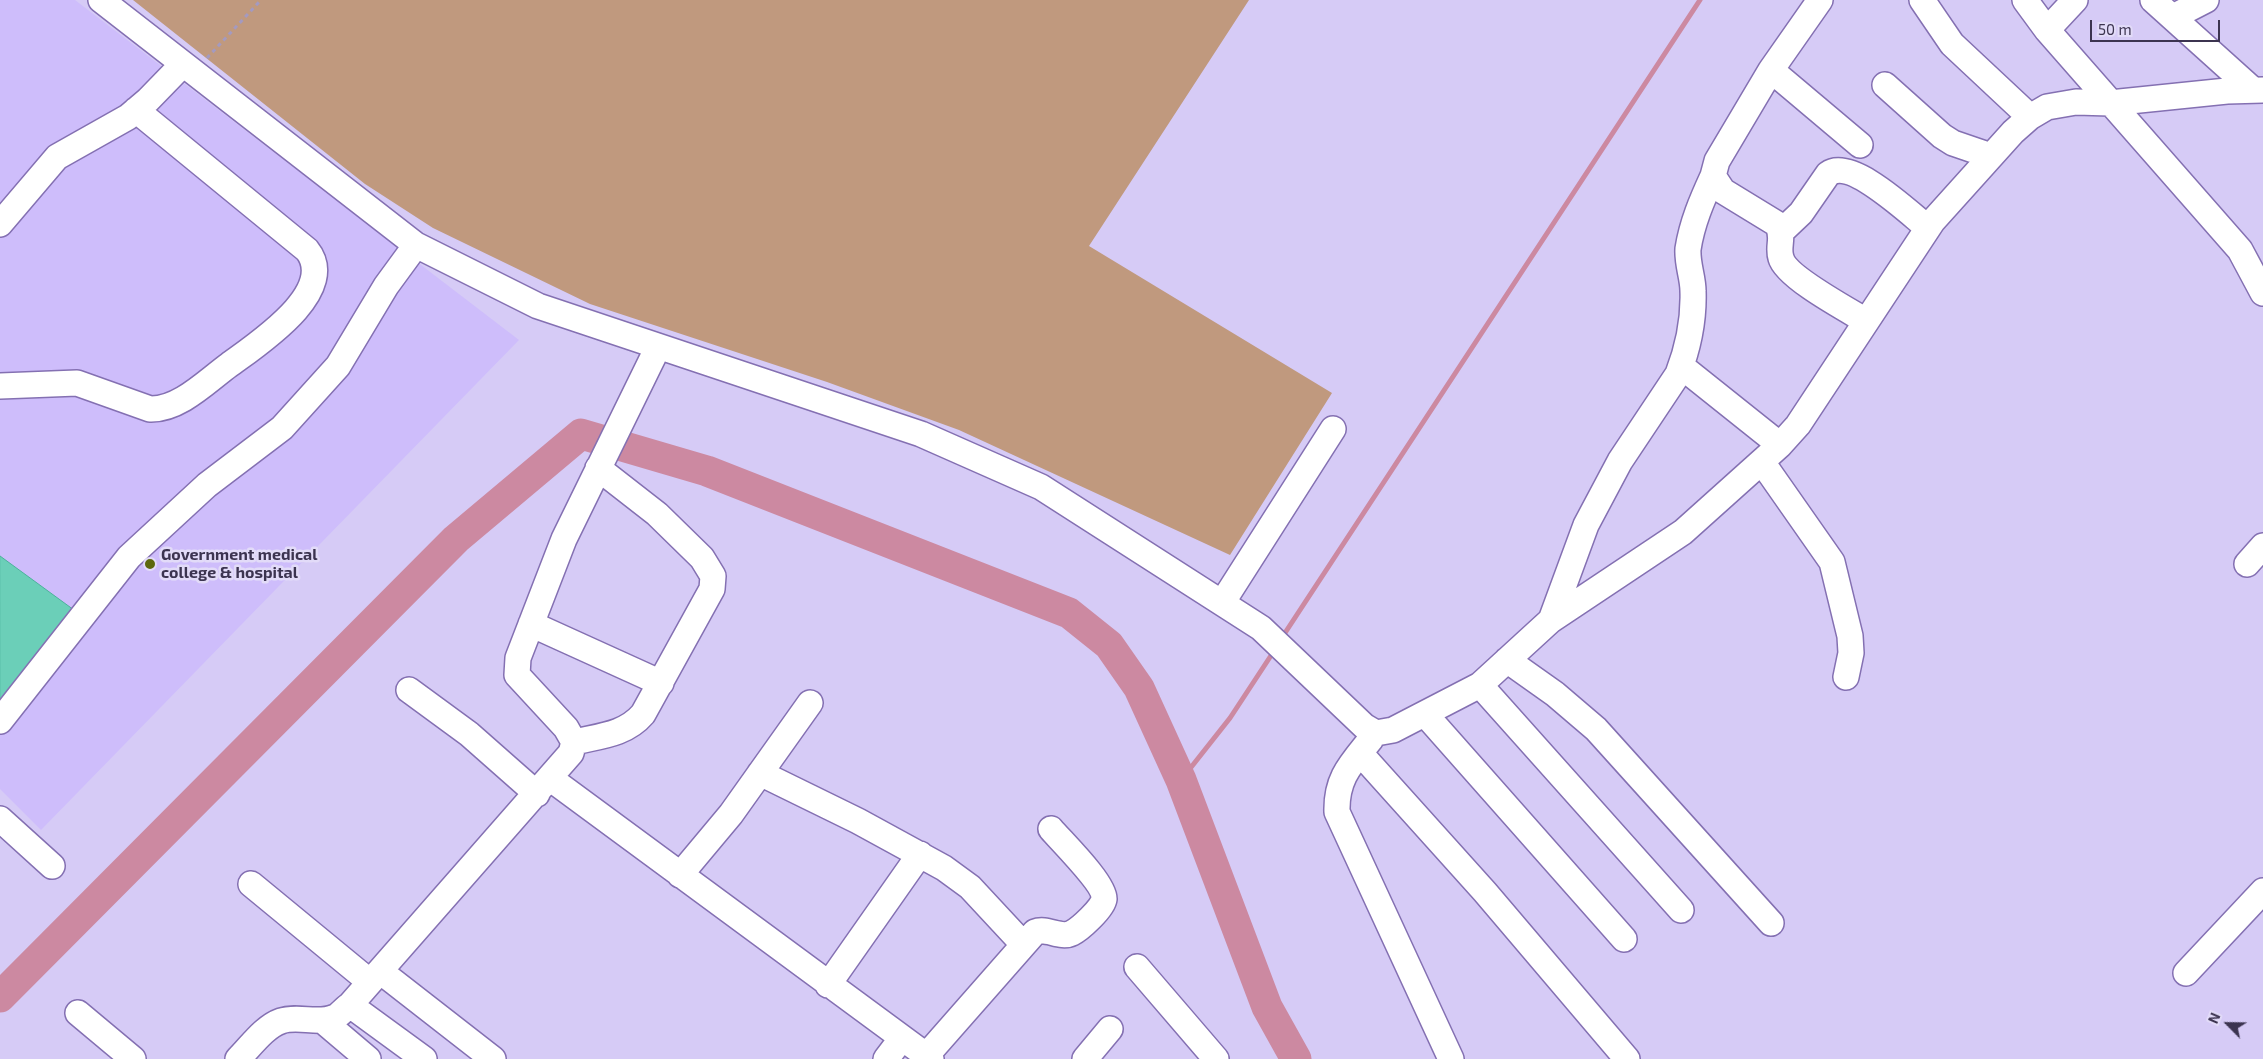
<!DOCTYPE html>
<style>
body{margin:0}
#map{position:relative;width:2263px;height:1059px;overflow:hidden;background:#d6cbf6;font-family:"Exo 2",sans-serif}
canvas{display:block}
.north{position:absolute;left:2203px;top:999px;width:50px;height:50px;-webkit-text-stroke:4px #e2dbf8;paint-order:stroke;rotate:293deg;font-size:14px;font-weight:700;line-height:20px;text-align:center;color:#3c3450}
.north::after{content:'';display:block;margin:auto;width:18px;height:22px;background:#3c3450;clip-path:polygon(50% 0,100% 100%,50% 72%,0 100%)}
.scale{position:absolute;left:2090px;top:20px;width:130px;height:22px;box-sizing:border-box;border:2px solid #3c3450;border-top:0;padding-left:6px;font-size:15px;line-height:18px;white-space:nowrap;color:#3c3450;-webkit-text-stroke:4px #e2dbf8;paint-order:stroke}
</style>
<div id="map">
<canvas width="2263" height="1059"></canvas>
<div class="north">N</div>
<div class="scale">50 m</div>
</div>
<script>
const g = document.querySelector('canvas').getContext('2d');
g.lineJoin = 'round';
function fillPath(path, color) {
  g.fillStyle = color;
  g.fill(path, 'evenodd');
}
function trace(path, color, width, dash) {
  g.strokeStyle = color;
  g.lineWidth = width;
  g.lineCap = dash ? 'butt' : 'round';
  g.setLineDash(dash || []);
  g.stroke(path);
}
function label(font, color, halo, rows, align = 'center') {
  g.font = font + ' "Exo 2",sans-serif';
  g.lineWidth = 5;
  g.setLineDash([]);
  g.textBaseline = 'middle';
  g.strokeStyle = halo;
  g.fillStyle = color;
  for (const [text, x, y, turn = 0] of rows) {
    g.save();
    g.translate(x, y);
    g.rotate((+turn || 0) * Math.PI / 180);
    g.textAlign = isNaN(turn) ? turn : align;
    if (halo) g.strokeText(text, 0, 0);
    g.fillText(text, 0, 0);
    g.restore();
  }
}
fillPath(new Path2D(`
 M0 0H75L519 340 41 830 0 789Z`), '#cebdfb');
fillPath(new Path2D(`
 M133 0H1249L1089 246 1332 393 1230 555 959 430 827 382 590 304 433 228 365 184Z`), '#c0997e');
trace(new Path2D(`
 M1281 639 1700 0
 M1181 780 1230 718 1274 651`), '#cc89a1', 5);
trace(new Path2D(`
 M0 997 456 539 581 434 707 471 1069 613 1109 645 1139 688 1181 780 1267 1007 1296 1059`), '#cc89a1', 31);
const building = new Path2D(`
 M0 556 74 610 0 711Z`);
fillPath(building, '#6bcfb8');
trace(building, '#4cb19b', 1);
const minor = new Path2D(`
 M101 0 416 245 538 306 921 434 1041 487 1261 628 1364 726 1376 733 1393 730 1480 685 1551 620 1683 532 1780 445 1798 425 1932 222 2013 132 2030 117 2047 107 2076 102 2110 103 2227 91 2263 90
 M1820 0 1771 70 1717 161 1713 176 1723 191 1777 224C1785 237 1777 246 1781 258 1786 277 1848 310 1866 321
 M1922 0 1952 44 2030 117
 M2025 0 2047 30 2240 250 2263 293
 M2153 0 2253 90
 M2173 17 2206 0
 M2047 30 2075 0
 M1771 70 1860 145
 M1885 85 1942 136 1953 143 1991 156
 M0 224 57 157 128 117 148 100 183 64
 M1782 231 1801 213 1828 174C1851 157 1909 213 1928 228
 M1681 366 1780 445
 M0 386 77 383 150 409C179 410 207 381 229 365 256 345 340 291 307 250L136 110
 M1762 462 1832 562 1850 636 1851 653 1846 677
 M2247 564 2263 546
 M1222 603 1333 429
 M1551 620 1586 525 1620 461 1678 374C1688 348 1694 319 1693 291 1693 277 1687 264 1688 249 1692 223 1702 200 1713 176
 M531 624 661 683
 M1507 660 1555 694 1596 729 1771 923
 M1480 685 1681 910
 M409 690 469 734 537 794
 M1425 714 1624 939
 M0 721 129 557 207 485 282 428 338 366 386 286 416 245
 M1371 739C1351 764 1336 778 1337 812L1451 1059
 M574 742C599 736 625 735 643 714L712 589 713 576 702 558 657 514 598 468
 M1360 753 1485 892 1627 1059
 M760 773 858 821 944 868 970 887 1023 944
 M551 779 931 1059
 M0 819 52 866
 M680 875 731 814 810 703
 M251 884 370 982
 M1137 967 1216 1059
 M380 971 493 1059
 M2186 973 2263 891
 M828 985 920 854
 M350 1005 424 1059
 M78 1013 133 1059
 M322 1020 368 1059
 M926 1056 1035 932C1047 927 1060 939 1072 933 1080 929 1103 908 1104 899 1105 884 1062 842 1051 829
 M238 1059C251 1046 264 1027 281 1021 299 1015 318 1025 335 1017 340 1015 345 1008 350 1005L571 753 574 742 566 728 517 675 518 658 564 539 658 347
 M886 1059 902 1038
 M1085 1059 1110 1029`);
trace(minor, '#8470b2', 28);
trace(new Path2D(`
 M207 58 261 0`), '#a49ac0', 3, [4, 4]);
trace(minor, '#fff', 25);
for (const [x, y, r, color] of [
 [150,564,6,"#5d680d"]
]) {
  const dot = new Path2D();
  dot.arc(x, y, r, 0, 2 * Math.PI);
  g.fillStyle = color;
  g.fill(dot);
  trace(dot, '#e2dbf8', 2);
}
label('bold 16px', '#3c3450', '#e2dbf8', [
 ["Government medical",161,555],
 ["college & hospital",161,573]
], 'left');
</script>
